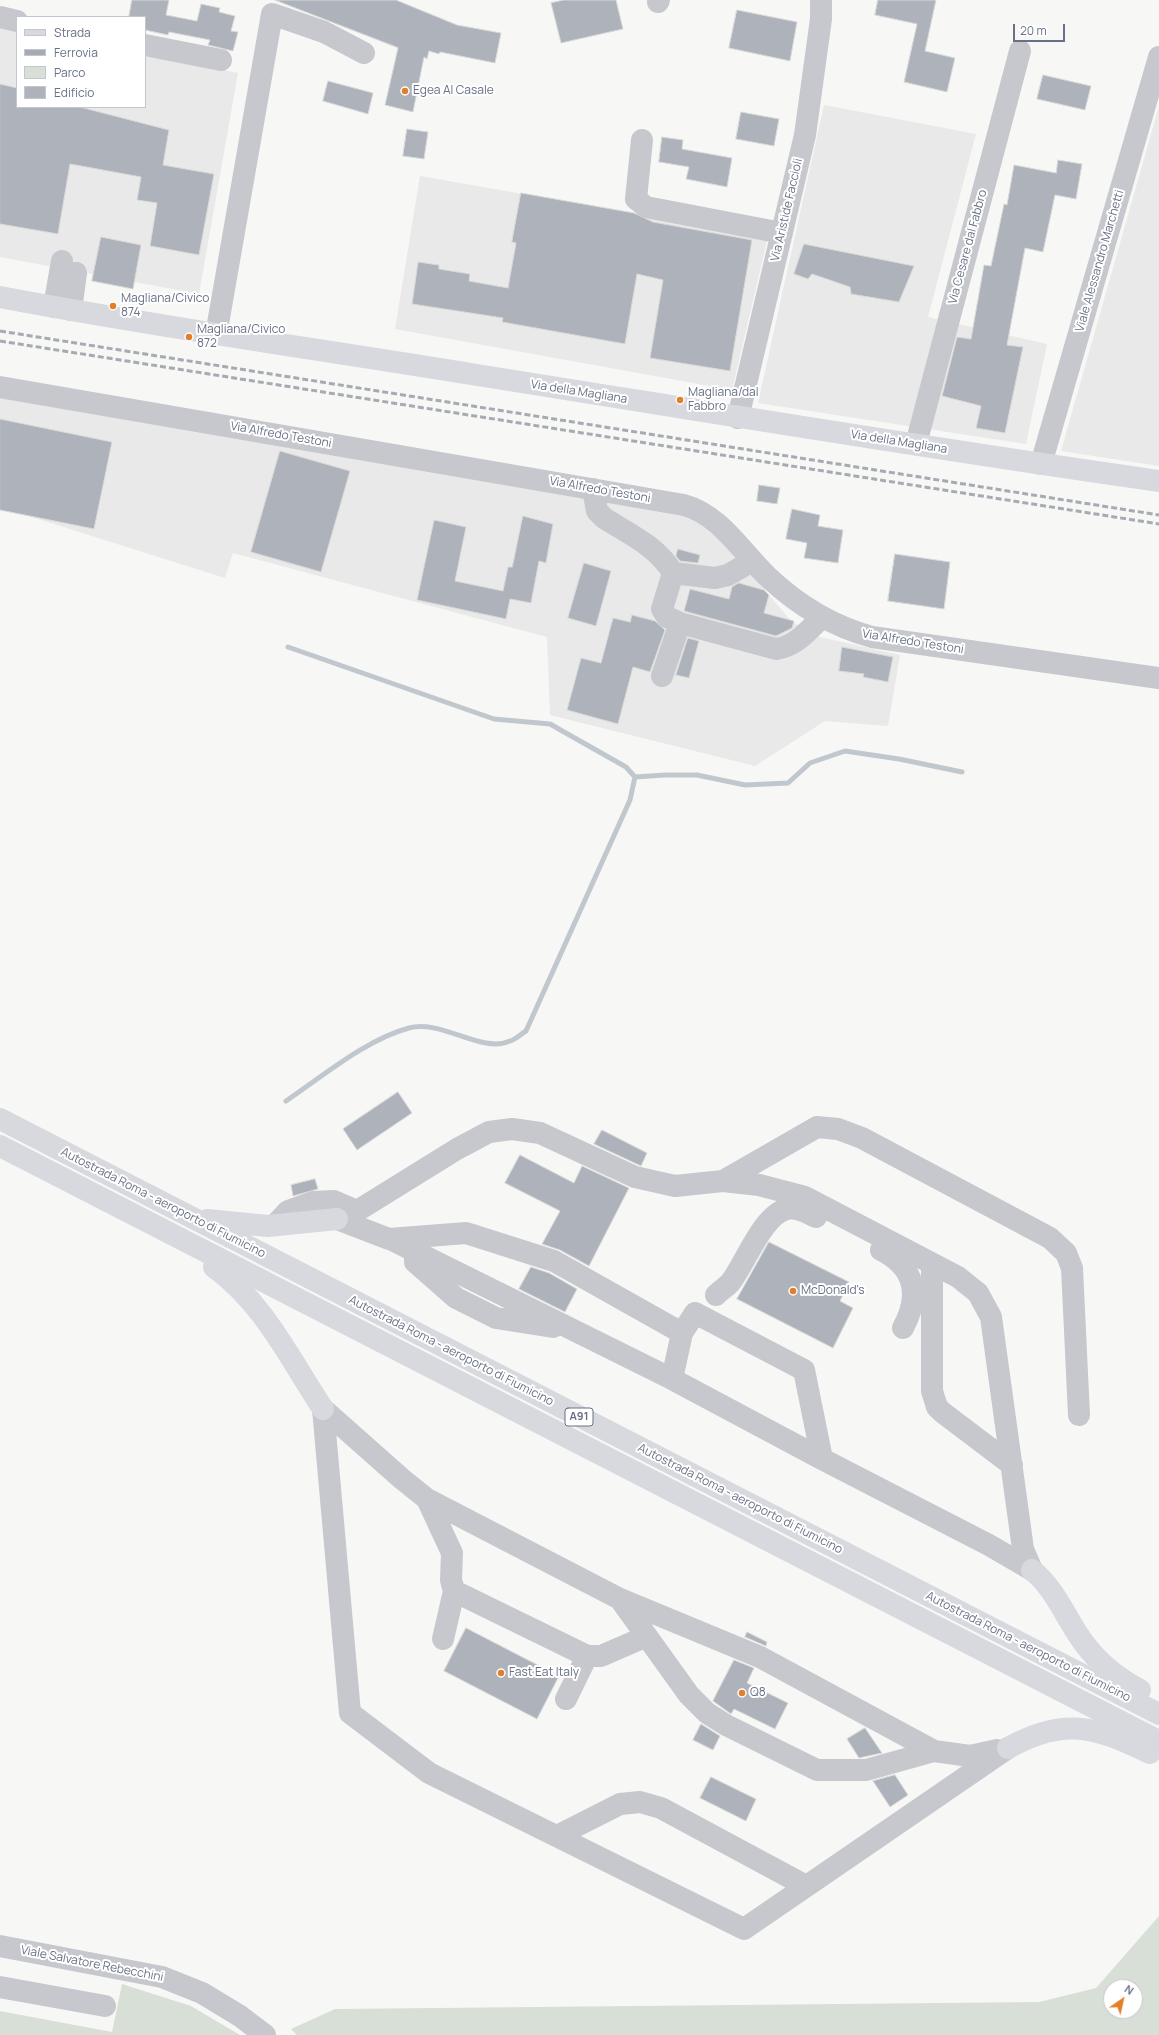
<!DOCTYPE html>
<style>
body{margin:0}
#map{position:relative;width:1159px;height:2035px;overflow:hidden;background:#f7f8f5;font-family:Manrope,sans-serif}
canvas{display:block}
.legend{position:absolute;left:16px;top:16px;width:130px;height:92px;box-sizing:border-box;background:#fff;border:1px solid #c2c6cf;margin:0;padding:5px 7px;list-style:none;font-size:12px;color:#677186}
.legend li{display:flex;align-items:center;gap:8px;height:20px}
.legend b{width:20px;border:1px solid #c2c6cf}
.north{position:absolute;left:1103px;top:1979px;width:40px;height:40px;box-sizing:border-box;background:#fff;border:1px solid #c2c6cf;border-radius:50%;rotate:34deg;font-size:11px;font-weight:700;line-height:16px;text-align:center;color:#677186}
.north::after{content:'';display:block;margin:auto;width:14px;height:18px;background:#e37f2a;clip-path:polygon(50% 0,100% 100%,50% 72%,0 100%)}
.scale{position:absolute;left:1013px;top:24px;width:52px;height:18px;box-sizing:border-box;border:2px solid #677186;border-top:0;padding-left:5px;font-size:12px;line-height:14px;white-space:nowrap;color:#677186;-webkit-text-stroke:3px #fff;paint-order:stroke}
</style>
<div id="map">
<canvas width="1159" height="2035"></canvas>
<ul class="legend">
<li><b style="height:5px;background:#d8d9df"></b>Strada</li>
<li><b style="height:5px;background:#a6aab2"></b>Ferrovia</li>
<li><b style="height:11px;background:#d8dfd6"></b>Parco</li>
<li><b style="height:11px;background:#aeb3bb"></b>Edificio</li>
</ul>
<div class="north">N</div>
<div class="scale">20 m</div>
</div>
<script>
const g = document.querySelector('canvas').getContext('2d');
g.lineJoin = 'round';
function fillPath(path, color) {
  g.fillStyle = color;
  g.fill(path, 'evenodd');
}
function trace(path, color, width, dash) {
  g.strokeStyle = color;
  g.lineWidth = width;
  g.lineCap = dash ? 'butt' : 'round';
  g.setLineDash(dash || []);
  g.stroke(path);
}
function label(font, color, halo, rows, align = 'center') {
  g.font = font + ' Manrope,sans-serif';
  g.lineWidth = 4;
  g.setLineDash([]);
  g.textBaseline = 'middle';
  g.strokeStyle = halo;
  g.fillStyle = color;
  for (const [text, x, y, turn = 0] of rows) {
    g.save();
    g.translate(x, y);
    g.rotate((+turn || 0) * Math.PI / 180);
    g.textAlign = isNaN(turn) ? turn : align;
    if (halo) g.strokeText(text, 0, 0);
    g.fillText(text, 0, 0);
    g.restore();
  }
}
fillPath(new Path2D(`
 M0 24 17 28V107H145V54L238 73 199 294 0 257Z
 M824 105 976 134 928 317 1047 344 1026 444 758 403Z
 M1159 106V466L1061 451Z
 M420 176 768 237 732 390 395 329Z
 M0 393 695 517 733 552 791 621 820 637 900 655 888 726 825 721 755 766 550 715 547 637 233 553 225 578 0 507Z`), '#e8e9e8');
fillPath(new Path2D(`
 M1159 1916V2035H297L291 2029 335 2009 1039 2002 1096 1988ZM1111 1987H1135V2011H1111Z
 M122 1984 191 2006 240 2035H0V2011L112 2032Z`), '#d8dfd6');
trace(new Path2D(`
 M635 777 665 775H697L745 785 788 783 810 763 845 751 899 759 962 772
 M286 1101C323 1076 367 1039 409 1028 441 1019 482 1054 510 1041 516 1039 521 1034 526 1031L630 800 635 777 626 767 550 724 494 719 288 647`), '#c0c8ce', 5);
const building = new Path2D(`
 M132 0H169L166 15 197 21 201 4 220 8 219 12 235 16 231 31 238 32 233 51 208 45 210 40 169 32 168 35 145 30V17H129Z
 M275 0H396L457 25 501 33 495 63 440 52 439 54 429 51 427 59 424 57 413 112 385 105 398 48Z
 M564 0H616L623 29 561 43 551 3Z
 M878 0H936L925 51 955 58 947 92 904 82 917 24 875 15Z
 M737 10 797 22 790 61 729 48Z
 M1043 75 1091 86 1085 110 1037 99Z
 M328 81 373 93 368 114 323 101Z
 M0 84 17 88V107H80L169 130 163 165 214 174 199 255 150 246 157 203 137 200 141 177 70 164 58 234 0 224Z
 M741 112 779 119 774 146 736 139Z
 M407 129 428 132 424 159 403 156Z
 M662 137 683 140 682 149 732 158 727 187 686 179 689 167 659 162Z
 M1058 160 1082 164 1076 199 1055 195 1043 252 1025 248 1007 345 1023 347 1005 433 976 428 981 406 942 396 957 337 971 339 984 265 991 266 1004 204 1007 205 1014 165 1056 173Z
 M521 193 634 213 653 222 752 240 730 371 650 358 663 280 637 274 625 344 502 322 503 318 412 304 418 262 439 265V269L470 274 469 281 508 288 516 243 512 242Z
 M101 237 141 245 133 289 92 281Z
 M804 244 914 266 899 302 851 294 850 287 812 274 808 279 794 274Z
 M0 419 112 442 94 529 0 510Z
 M280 451 350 471 321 572 251 552Z
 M759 485 780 488 777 504 757 501Z
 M792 509 820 515 818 526 843 530 838 563 804 558 807 543 786 539Z
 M523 516 553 524 546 563 539 561 531 603 510 599 506 619 417 600 434 520 466 527 455 581 503 591 508 567H512Z
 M678 549 700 555 698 563 680 561 676 556Z
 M895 554 950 562 944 609 888 601Z
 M584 563 611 571 596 626 568 618Z
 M739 583 764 590 769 595 764 613 794 621 792 628 776 636 684 611 690 589 729 599 732 587Z
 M632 615 655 621 665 630 650 672 633 667 618 724 567 710 581 658 601 663 613 618 630 622Z
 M688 638 699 641 689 678 676 675Z
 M842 647 893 657 888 682 863 677 864 674 839 671Z
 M398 1092 412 1113 357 1150 343 1129Z
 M602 1130 647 1153 641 1166 594 1144Z
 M520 1155 574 1183 582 1166 629 1188 589 1266 560 1250 542 1244 560 1211 505 1183Z
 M315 1179 318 1189 293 1196 291 1185Z
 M769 1242 849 1282 840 1301 853 1308 833 1348 737 1299Z
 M531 1267 549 1273 577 1289 565 1312 519 1289Z
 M466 1628 559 1676 537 1719 444 1671Z
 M747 1632 767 1642 766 1646 745 1637Z
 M734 1660 754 1668 747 1683 788 1703 775 1729 734 1709 731 1714 713 1701Z
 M701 1724 720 1736 713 1750 693 1740Z
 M865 1728 882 1753 859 1758 847 1739Z
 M895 1775 908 1795 890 1807 873 1781Z
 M711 1777 756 1799 746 1821 700 1798Z`);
fillPath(building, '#aeb3bb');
trace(building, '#d9dad8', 1);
trace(new Path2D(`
 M658 2 659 0
 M0 17 17 21
 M145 45 221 60
 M642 140 636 199 646 207 782 233
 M54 307 62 261
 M71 310 76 273
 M216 335 272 14 324 32 364 53
 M0 387 684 505C721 515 742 553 769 578 799 606 832 626 872 637L1159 678
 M738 418 805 135 821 19V0
 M916 444 1020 51
 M1041 464 1159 57
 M593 489 597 511 604 518C629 534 657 546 673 573L662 609 667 617 680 623 776 649C796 646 808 631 822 617
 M673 573 715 578 728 575 752 561
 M662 676 680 623
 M723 1181 817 1127 838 1129 862 1138 1050 1238 1066 1253 1072 1268 1079 1415
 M337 1219 357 1211 457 1149 489 1132 512 1129 540 1133 635 1177 675 1186 723 1181 759 1185 805 1197 958 1277 978 1293 991 1317 1023 1549 1032 1570
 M337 1219 389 1239 466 1233 554 1261 682 1333
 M275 1225 288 1211 313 1202 334 1201 357 1211
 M390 1239 672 1379
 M881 1250C915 1267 921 1295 903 1328
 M415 1256V1262L456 1298 496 1318 553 1327
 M932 1264V1391L937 1407 942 1412 1012 1465
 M716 1295C720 1291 726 1287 730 1283 745 1264 763 1214 787 1209 798 1206 807 1213 816 1217
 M323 1409 350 1713 429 1773 744 1929 1008 1748
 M323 1409 402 1479 427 1499 620 1599 760 1657 934 1751 970 1756 997 1750
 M822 1459 804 1370 695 1313 682 1333 672 1379 822 1459 989 1545 1032 1570
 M427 1499 452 1553 451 1580 454 1591 587 1656H601L647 1636
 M620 1599 689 1695 707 1713 726 1725 817 1770H866L934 1751
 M443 1639 454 1591
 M566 1699 587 1656
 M557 1836 620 1804 640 1802 661 1808 806 1886
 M0 1946 162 1977 202 1993 240 2016 265 2035
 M0 1987 105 2006`), '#c6c8cd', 22);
trace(new Path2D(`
 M0 297C158 327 318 349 477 375 704 411 931 449 1159 481`), '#d8d9df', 22);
trace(new Path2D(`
 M0 1119 1159 1714
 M0 1146 1159 1741
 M207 1220 268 1226 337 1219
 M214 1267C263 1302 290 1359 323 1409
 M1032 1570C1052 1586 1063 1611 1077 1633 1092 1657 1115 1677 1140 1690
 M1008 1748C1065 1716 1095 1727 1150 1753`), '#d8d9df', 22);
trace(new Path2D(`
 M0 331 1159 515
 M0 341 1159 524`), '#a6aab2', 3, [6, 3]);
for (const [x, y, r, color] of [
 [405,91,4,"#e37f2a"],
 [113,306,4,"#e37f2a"],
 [189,337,4,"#e37f2a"],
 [680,400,4,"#e37f2a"],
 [793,1291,4,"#e37f2a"],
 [501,1673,4,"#e37f2a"],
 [742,1693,4,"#e37f2a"]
]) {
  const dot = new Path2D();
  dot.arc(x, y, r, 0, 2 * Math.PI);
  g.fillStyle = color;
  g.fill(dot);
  trace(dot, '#fff', 1.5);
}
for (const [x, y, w] of [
 [579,1417,28]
]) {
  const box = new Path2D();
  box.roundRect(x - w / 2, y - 9, w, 18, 3);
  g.fillStyle = '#fff';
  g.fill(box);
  trace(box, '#677186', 1);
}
label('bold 11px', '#677186', null, [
 ["A91",579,1417]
]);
label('12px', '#677186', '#fff', [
 ["Egea Al Casale",413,91],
 ["Magliana/Civico",121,299],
 ["874",121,313],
 ["Magliana/Civico",197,330],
 ["872",197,344],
 ["Magliana/dal",688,393],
 ["Fabbro",688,407],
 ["McDonald's",801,1291],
 ["Fast Eat Italy",509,1673],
 ["Q8",750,1693]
], 'left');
label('12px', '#677186', '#fff', [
 ["Via Aristide Faccioli",787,210,-77],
 ["Via Cesare dal Fabbro",968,247,-75],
 ["Viale Alessandro Marchetti",1100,261,-74],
 ["Via della Magliana",579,392,9],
 ["Via Alfredo Testoni",281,435,10],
 ["Via della Magliana",899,442,9],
 ["Via Alfredo Testoni",600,490,10],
 ["Via Alfredo Testoni",913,642,9],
 ["Autostrada Roma - aeroporto di Fiumicino",163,1203,27],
 ["Autostrada Roma - aeroporto di Fiumicino",451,1351,27],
 ["Autostrada Roma - aeroporto di Fiumicino",740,1499,27],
 ["Autostrada Roma - aeroporto di Fiumicino",1028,1647,27],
 ["Viale Salvatore Rebecchini",92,1964,11]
]);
</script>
